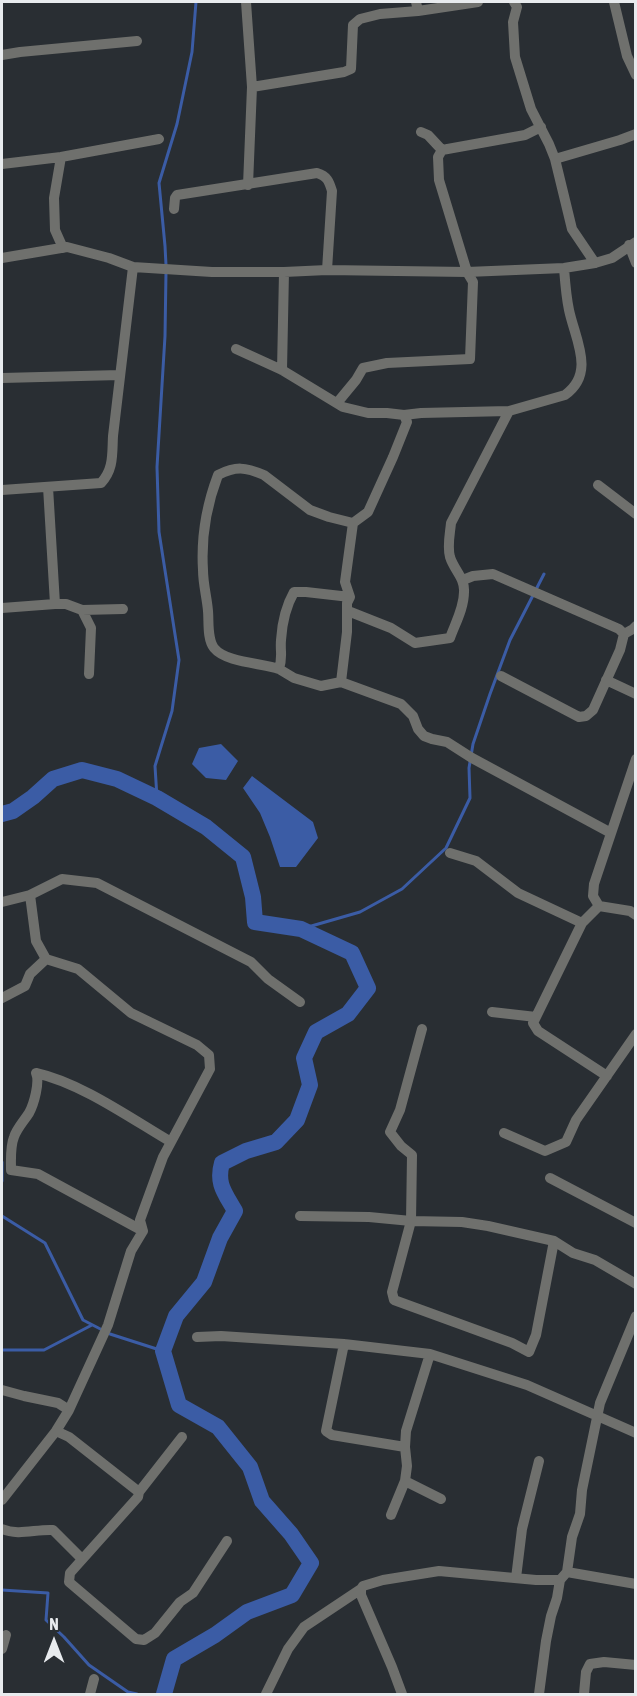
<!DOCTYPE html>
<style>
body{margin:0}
#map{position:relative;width:637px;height:1696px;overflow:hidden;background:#292e33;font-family:"Asap Condensed",sans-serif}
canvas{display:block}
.frame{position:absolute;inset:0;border:3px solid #e8ebee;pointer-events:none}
.north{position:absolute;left:24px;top:1612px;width:60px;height:60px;-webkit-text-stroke:4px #292e33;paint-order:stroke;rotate:0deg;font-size:16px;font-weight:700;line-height:24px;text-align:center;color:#e8ebee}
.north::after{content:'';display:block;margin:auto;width:21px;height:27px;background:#e8ebee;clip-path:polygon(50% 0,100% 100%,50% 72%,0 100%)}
</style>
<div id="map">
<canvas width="637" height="1696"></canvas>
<div class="frame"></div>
<div class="north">N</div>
</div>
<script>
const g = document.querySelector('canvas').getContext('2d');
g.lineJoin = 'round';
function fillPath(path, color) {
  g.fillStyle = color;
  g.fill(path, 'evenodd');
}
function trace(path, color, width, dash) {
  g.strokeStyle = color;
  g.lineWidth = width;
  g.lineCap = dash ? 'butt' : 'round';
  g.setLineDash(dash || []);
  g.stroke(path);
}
fillPath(new Path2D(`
 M221 744 238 761 226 780 206 778 192 764 199 748Z
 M252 776 313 822 318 838 296 867H280L270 837 260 813 243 788Z`), '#3b5ca5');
trace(new Path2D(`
 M166 265 165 246 159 183 177 124 192 52 196 2
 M157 798 155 766 172 711 179 660 159 532 157 467 165 336 166 272
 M301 929 360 912 402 889 446 848 470 798 469 768 473 744 490 694 510 640 544 574
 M2 1162V1181
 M2 1216 45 1243 83 1320 110 1334 163 1351
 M2 1350H44L92 1325
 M2 1590 48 1593 46 1620 64 1637 89 1665 128 1692 137 1694`), '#3b5ca5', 3);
trace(new Path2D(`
 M2 814 13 811 33 797 53 779 82 770 117 779 157 798 206 827 243 857 253 897 255 922 301 929 352 953 368 988 348 1014 316 1032 304 1058 310 1085 297 1120 276 1142 246 1151 222 1163C216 1184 225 1193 235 1211L220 1238 204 1282 176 1316 163 1351 179 1405 218 1427 250 1467 262 1501 291 1534 311 1563 292 1595 247 1612 215 1635 174 1659 164 1694`), '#3b5ca5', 16);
trace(new Path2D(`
 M246 2 252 87 248 185
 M416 2 418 11 478 2
 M514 2 517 7 513 22 515 57 531 109 549 144 555 159 572 229 595 263
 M614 2 627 56 636 75
 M2 55 20 52 137 41
 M252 87 344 72 351 69 353 25 360 19 380 14 418 11
 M442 150 525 135 541 127
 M61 157 54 198 55 230 63 248
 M555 159 620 140 636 134
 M2 164 61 157 159 139
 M174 209 175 198 177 195 317 173C327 176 329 181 332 191L327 270
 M629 245 636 263
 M2 258 67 247 109 258 133 267 212 272H284L327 270 467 272 564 268 595 263 612 258 636 242
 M236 349 282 370 343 407 368 413H387L404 415 421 413 509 411 565 395C596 373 575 339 569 310 566 296 565 281 564 268
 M282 370 284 272
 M2 378 120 375
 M337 403 356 380 363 368 387 363 470 359 473 282 467 272 439 180 438 157 442 150 428 135 421 132
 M598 485 636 514
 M48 487 55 604H66L82 610 91 628 89 674
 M2 490 101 483C114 469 112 454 113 436L133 267
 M463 580 473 576 493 574 619 629 624 634
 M350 597 306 592H294C286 606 282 624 281 640 280 652 283 657 279 669L294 678 321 686 341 682 401 704 413 716 418 729 424 736 432 739 447 742 472 758 611 833
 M2 608 55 604
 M82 610 123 609
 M348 611 391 628 415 643 450 638C455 624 464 608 464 592 465 578 454 570 450 557 447 546 450 534 451 523L509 411
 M624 634 633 629 636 626
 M279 669C263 663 226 663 214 648 207 639 209 622 208 611 207 598 203 584 203 570 201 538 207 504 218 475 236 466 245 467 264 475L310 510 329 517 353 523 368 512 393 457 407 422 404 415
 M501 676 579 717 586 716 593 710 620 650 624 634
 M606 680 636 694
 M341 682 347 632V603L350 597 345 582 353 523
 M450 853 476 861 518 893 582 923 599 906 630 911 636 915
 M30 895 36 941 46 959
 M2 902 30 895 62 879 97 883 251 962 268 979 300 1002
 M599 906 593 896 594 884 636 759
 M582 923 533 1023 538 1031 607 1076
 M2 998 25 986 30 974 46 959 78 969 131 1013 197 1045 209 1055 210 1069 163 1157 140 1220 143 1231 131 1251 108 1325 69 1410 56 1431 2 1500
 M492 1012 536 1017
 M422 1029 400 1110 390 1132 401 1146 412 1155 411 1221 392 1292 394 1300 512 1343 529 1352 536 1335 554 1241
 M504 1133 545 1151 566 1142 576 1120 636 1034
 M550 1178 636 1223
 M300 1216 369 1217 411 1221 462 1222 488 1226 554 1241 573 1253 595 1260 636 1284
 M143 1231 38 1174 11 1170C11 1159 10 1147 14 1137 17 1128 24 1121 29 1113 34 1104 40 1082 36 1073 81 1083 130 1118 171 1142
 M197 1337 221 1336 344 1344 430 1354 527 1385 636 1433
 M344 1344 326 1431 332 1435 405 1447
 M2 1390 24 1396 58 1403 69 1410
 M56 1431 69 1437 139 1492
 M182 1437 139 1492 138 1497 70 1573 69 1582 136 1639 144 1640 155 1633 180 1602 193 1593 227 1541
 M405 1481 441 1499
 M391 1515 405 1481 407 1466 405 1447 406 1431 430 1354
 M2 1529C19 1536 35 1529 53 1530L82 1559
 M567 1572 572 1537 580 1514 582 1490 600 1403 636 1316
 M516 1578 522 1529 539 1461
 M2 1649 6 1635
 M90 1694 94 1679
 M266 1694 288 1649 304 1627 361 1589
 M402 1694 392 1667 361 1595V1589L363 1586 383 1580 439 1571 536 1580H560
 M539 1694 546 1641 551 1616 557 1598 560 1580 567 1572 636 1584
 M584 1694 586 1672 590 1664 604 1662 636 1665`), '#6f706d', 10);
</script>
